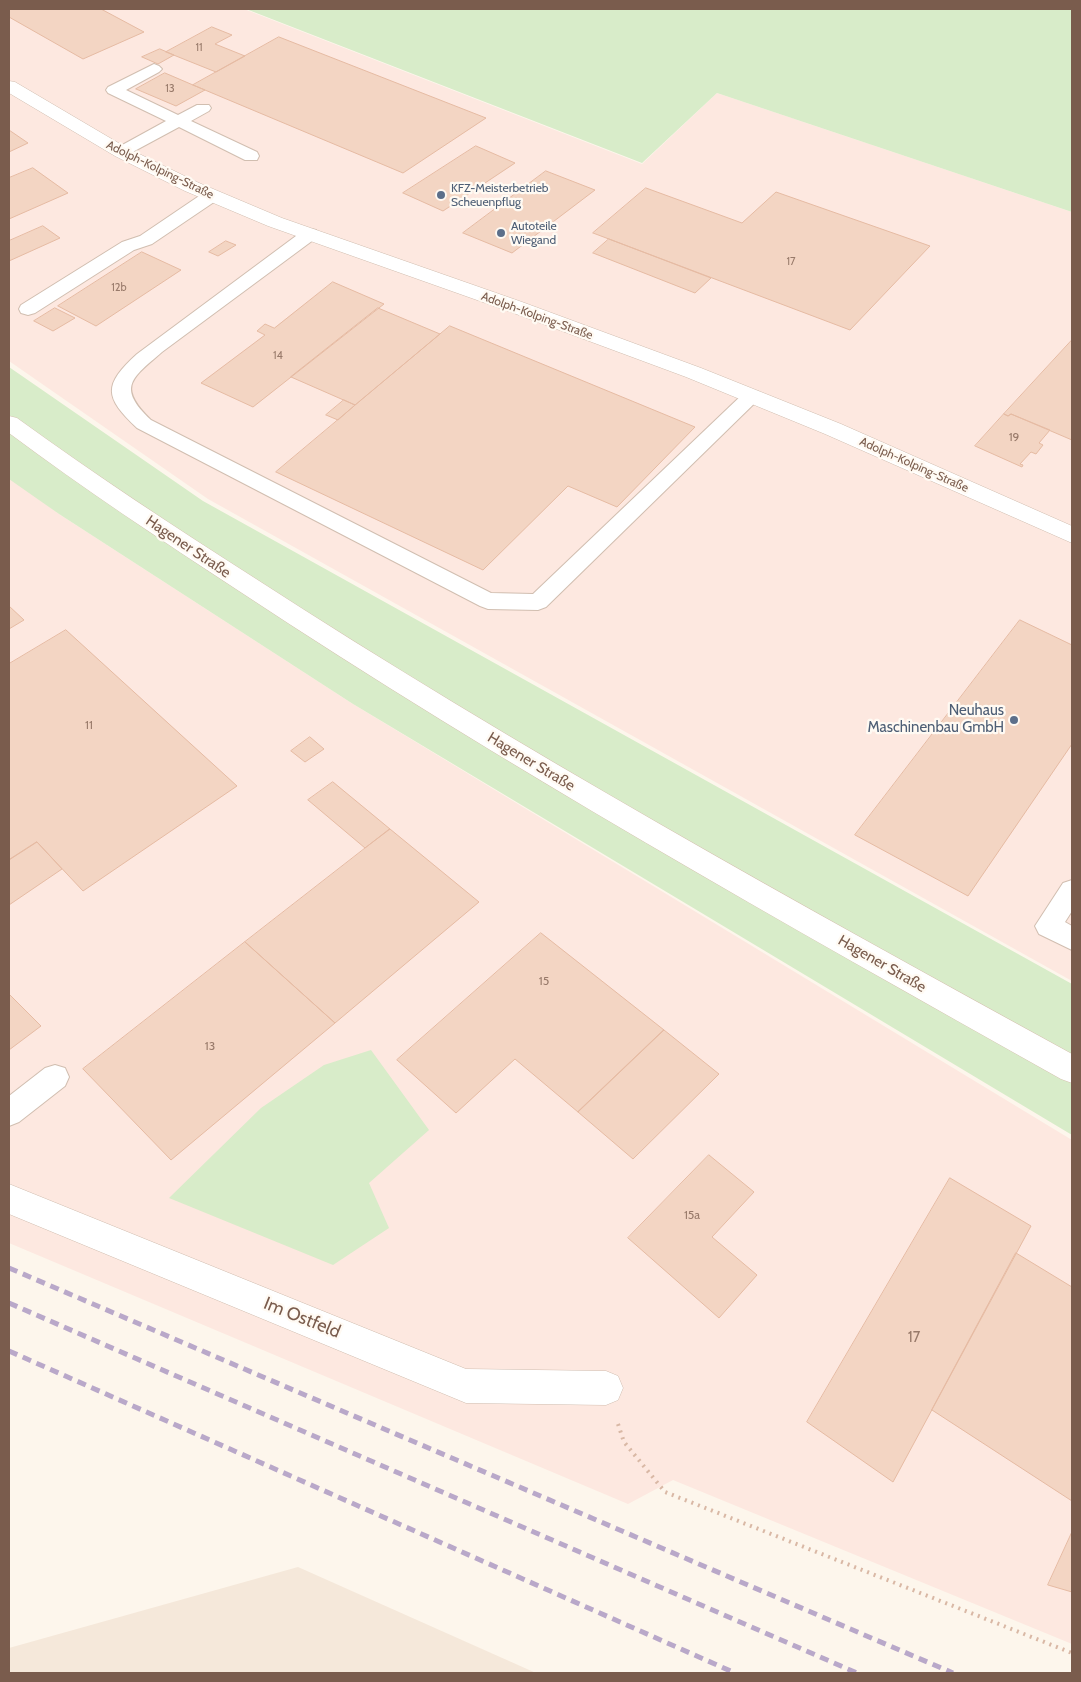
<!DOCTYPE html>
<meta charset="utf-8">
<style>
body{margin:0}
#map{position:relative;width:1081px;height:1682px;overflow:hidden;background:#fdf6ec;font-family:Cabin,sans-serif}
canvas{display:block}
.frame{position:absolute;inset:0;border:10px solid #7a5c4d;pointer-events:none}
</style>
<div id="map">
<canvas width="1081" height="1682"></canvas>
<div class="frame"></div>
</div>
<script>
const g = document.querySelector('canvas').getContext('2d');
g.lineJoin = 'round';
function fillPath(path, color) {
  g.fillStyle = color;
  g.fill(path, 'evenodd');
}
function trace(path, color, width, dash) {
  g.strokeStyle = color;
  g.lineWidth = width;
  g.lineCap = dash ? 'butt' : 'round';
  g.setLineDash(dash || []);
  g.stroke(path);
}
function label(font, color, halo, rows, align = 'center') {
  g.font = font + ' Cabin,sans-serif';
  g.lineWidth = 4.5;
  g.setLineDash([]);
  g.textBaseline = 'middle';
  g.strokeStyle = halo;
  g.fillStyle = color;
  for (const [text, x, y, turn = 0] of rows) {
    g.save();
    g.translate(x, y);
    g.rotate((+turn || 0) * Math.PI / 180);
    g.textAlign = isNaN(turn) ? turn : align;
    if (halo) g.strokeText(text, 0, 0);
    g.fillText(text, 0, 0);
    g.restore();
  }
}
fillPath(new Path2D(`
 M298 1567 536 1673H9V1648Z`), '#f5e8da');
fillPath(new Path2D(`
 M9 9H244L642 164 717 93 1072 212V981L208 499 9 361Z
 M9 476 59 514 353 704 1072 1140V1644L673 1480 628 1504 9 1243Z`), '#fde8e0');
fillPath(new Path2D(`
 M246 9H1072V212L717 93 642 163Z
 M9 367 203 501 1072 984V1135L353 704 59 514 9 479Z
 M371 1050 429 1130 369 1183 389 1228 333 1265 169 1198 261 1108 324 1065Z`), '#d8ecc9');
const building = new Path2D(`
 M9 9H101L144 32 83 59 9 17Z
 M212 27 232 35 215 44 245 56 216 72 166 52Z
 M279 37 486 118 403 173 193 85Z
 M160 49 174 55 158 64 142 57Z
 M165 73 193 85 205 90 176 106 136 89Z
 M9 130 28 143 9 152Z
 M476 146 515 163 443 211 403 193Z
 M33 168 68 193 9 219V178Z
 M546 171 595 190 512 253 463 233Z
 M646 188 742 223 776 192 930 246 850 330 593 233Z
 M43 226 60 238 9 261V241Z
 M609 239 711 278 695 293 593 253Z
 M226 241 236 245 218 256 209 252Z
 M142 252 181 270 96 326 58 306Z
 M333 282 384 304 253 407 201 383 265 335 257 331 265 324 274 328Z
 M55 308 75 318 53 331 34 321Z
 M378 308 440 334 355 405 291 377Z
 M450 326 695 427 617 507 568 486 483 570 276 472Z
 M1072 340V440L1011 414 1008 416 1004 414Z
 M344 400 355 405 338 420 326 415Z
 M1004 414 1008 416 1011 414 1050 430 1039 443 1043 445 1036 454 1031 452 1020 464 1023 465 1022 467 975 446Z
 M9 606 24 620 9 629Z
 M1020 620 1072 645V744L968 896 855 835Z
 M66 630 237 786 83 891 37 842 9 860V664Z
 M310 737 324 749 305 762 291 751Z
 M333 782 390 829 365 848 308 800Z
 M390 829 479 902 335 1023 245 942Z
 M37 842 62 869 9 905V860Z
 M541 933 664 1030 578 1112 515 1059 456 1113 397 1060Z
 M245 942 335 1023 171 1160 83 1069Z
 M9 994 41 1026 9 1050Z
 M664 1030 719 1074 633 1159 578 1112Z
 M709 1155 754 1192 712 1237 757 1275 719 1318 628 1238Z
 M950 1178 1031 1226 893 1482 807 1422Z
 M1016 1253 1072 1287V1501L932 1410Z
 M1072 1532V1592L1048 1585Z`);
fillPath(building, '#f3d5c3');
trace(building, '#e6bba3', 1);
const service = new Path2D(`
 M154 64 159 66 162 69 159 72 126 90 178 115 197 105H209L211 108 209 111 191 121 257 152 259 156 257 160H245L179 127 127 155H115L113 152 115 149 166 121 108 93 106 90 108 87Z
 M211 191 217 192 220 196 217 200 152 244 134 250 35 313 28 315 21 313 19 309 21 305 122 242 140 236 205 192Z
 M310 229 316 230 319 234 316 238 162 352C132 378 116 387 151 420L491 593 533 594 745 392 752 390 759 392 762 396 546 607 538 610 488 609 480 606 137 428C104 397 103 385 137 354L304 230Z
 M1072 880V911L1065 922 1072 926V950L1039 934 1035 926 1063 883Z
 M55 1065 65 1068 69 1077 65 1086 19 1122 9 1126V1096L45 1068Z`);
const minor = new Path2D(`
 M9 81 15 82 127 148 199 183 282 218 522 302 701 368 841 424 1072 526V543L825 434 686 377 508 311 268 226 185 191 115 156 9 93Z
 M9 1184 466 1369 606 1371 618 1376 623 1388 618 1400 606 1405 466 1403 9 1214Z`);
const secondary = new Path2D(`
 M9 416 17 418C94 474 173 526 253 577 518 749 795 902 1072 1054V1083L1061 1079C783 923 505 767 239 591 161 540 84 489 9 433Z`);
trace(service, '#d1beb0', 2);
trace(minor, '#d1beb0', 1);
trace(secondary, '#d6c0b0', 1);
trace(new Path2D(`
 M618 1424 624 1442 665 1492 1072 1653`), '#d9b8a5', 4, [2, 5]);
fillPath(service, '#fff');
fillPath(minor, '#fff');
fillPath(secondary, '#fff');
trace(new Path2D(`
 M9 1268 953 1673
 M9 1303 857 1673
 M9 1351 735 1673`), '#b9a8c9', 5, [9, 6]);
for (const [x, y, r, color] of [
 [441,195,5,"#5c6f8a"],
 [501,233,5,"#5c6f8a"],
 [1014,720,5,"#5c6f8a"]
]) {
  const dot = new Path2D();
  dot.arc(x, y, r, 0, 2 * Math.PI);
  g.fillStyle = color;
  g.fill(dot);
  trace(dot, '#fffaf3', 2);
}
label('11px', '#987a6a', null, [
 ["11",199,48],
 ["13",170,89],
 ["17",791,262],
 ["12b",119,288],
 ["14",278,356]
]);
label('12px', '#7a5c4d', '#fffaf3', [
 ["Adolph-Kolping-Straße",160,170,26],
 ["Adolph-Kolping-Straße",537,316,20],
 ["Adolph-Kolping-Straße",914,465,24]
]);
label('12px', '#4e5e75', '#fffaf3', [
 ["KFZ-Meisterbetrieb",451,188],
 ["Scheuenpflug",451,202],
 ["Autoteile",511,226],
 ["Wiegand",511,240]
], 'left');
label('12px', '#987a6a', null, [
 ["19",1014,437],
 ["11",89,725],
 ["15",544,981],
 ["13",210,1046],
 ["15a",692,1215]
]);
label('15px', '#7a5c4d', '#fffaf3', [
 ["Hagener Straße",188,547,34],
 ["Hagener Straße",531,762,31],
 ["Hagener Straße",882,964,30]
]);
label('15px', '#4e5e75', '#fffaf3', [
 ["Neuhaus",1004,711],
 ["Maschinenbau GmbH",1004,728]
], 'right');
label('15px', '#987a6a', null, [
 ["17",914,1338]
]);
label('18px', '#7a5c4d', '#fffaf3', [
 ["Im Ostfeld",302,1318,22]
]);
</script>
